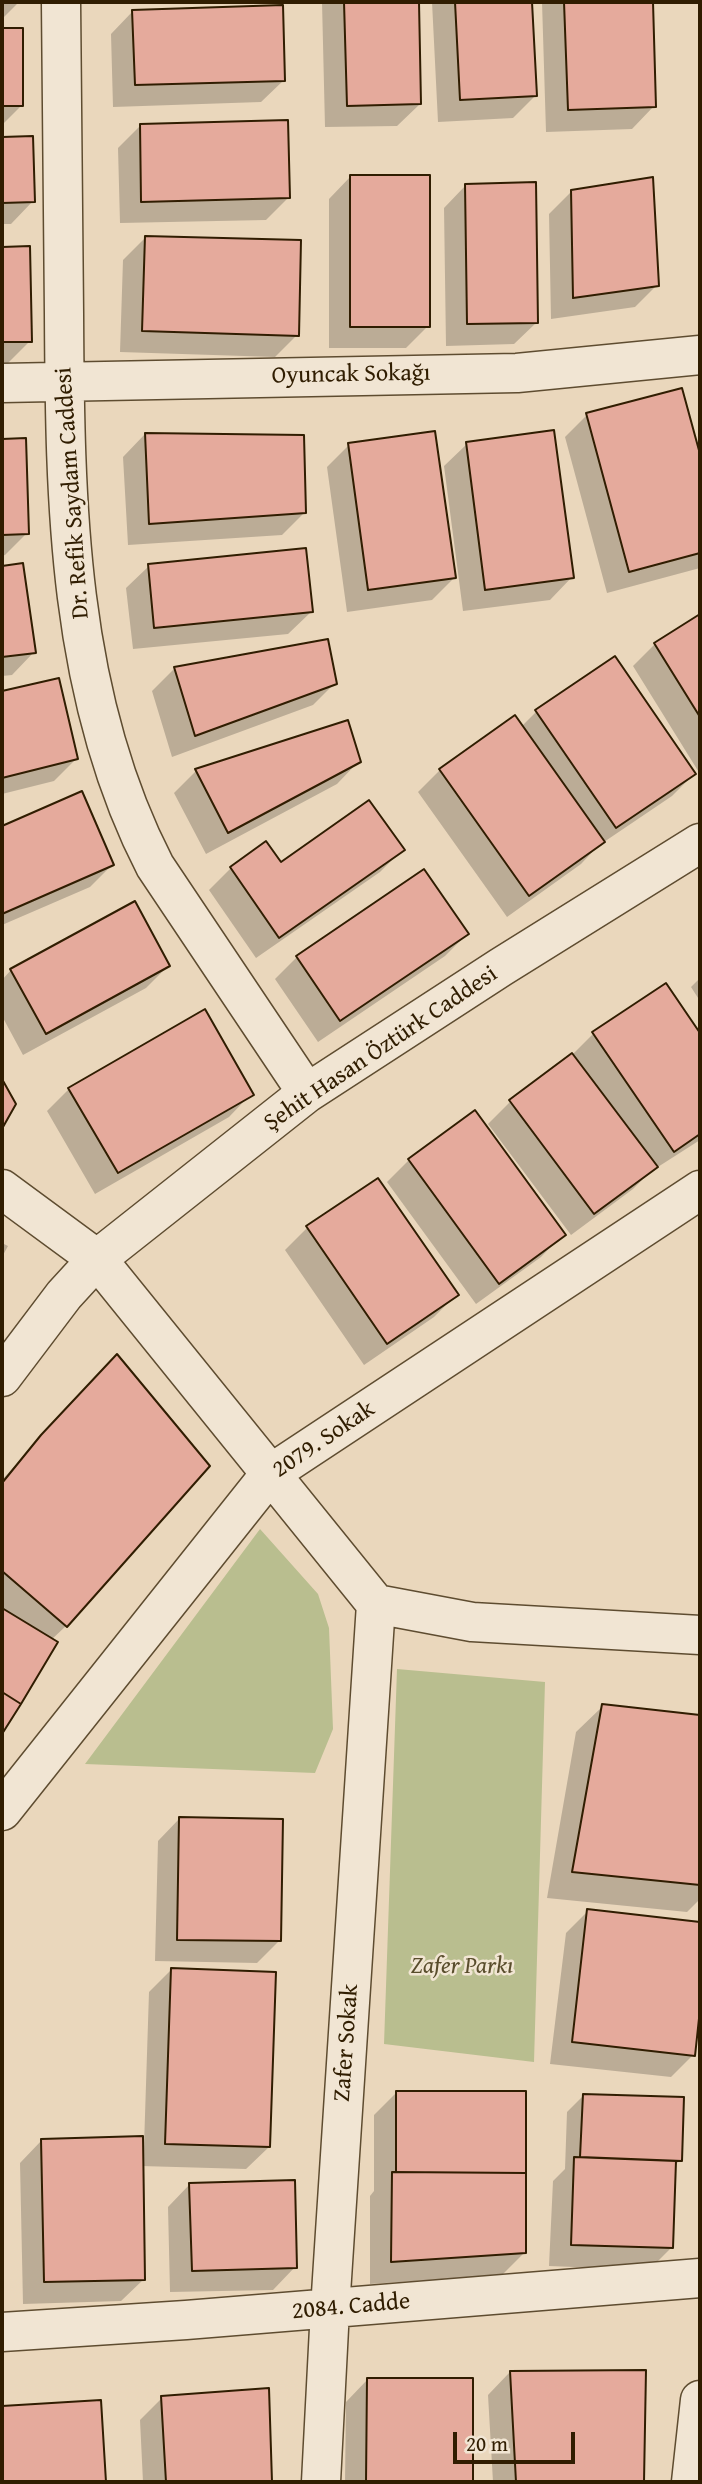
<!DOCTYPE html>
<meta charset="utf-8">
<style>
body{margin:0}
#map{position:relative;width:702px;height:2484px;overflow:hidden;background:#ead7bc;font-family:"Gentium Book Plus",serif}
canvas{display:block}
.frame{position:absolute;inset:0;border:4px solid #301d01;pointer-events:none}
.scale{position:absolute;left:453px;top:2432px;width:122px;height:32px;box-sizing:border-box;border:4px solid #301d01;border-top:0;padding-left:9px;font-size:21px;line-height:24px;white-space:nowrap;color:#301d01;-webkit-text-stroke:5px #f1e5d3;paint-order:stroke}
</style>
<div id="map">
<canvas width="702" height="2484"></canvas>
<div class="frame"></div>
<div class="scale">20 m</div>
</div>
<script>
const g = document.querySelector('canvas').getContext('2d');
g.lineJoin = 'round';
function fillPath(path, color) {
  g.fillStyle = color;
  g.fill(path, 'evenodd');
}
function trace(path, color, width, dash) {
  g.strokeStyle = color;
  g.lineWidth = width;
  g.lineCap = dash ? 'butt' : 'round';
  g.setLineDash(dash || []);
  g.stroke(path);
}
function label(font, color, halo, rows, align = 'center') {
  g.font = font + ' "Gentium Book Plus",serif';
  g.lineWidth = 5;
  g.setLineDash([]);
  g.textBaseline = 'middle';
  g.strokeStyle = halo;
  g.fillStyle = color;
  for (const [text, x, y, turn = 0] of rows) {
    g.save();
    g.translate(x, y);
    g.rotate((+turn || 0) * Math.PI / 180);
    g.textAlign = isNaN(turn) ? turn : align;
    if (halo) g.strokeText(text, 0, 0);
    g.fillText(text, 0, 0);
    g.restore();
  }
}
fillPath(new Path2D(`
 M260 1529 318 1594 329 1628 333 1729 315 1773 85 1764Z
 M397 1669 545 1682 534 2062 384 2044Z`), '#b9be8f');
fillPath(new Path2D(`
 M2 2H19L2 19Z
 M322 2H417L420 104 397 126 325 127Z
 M432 2H531L536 95 513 118 438 122Z
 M542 2H651L654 106 632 129 546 132Z
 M133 11 284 80 261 102 113 107 111 34Z
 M2 30H21V106L2 125Z
 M141 125 288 198 266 220 120 223 118 148Z
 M31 137 33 201 11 224H2V138Z
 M351 176 428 326 406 348H329V199Z
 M466 185 537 322 514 344 446 346 444 208Z
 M571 192 657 285 635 307 551 319 549 214Z
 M145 238 297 335 275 357 120 352 123 260Z
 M2 248H28L30 341 8 363H2Z
 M681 390 700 461V568L607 593 565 437 587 415Z
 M145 434 304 513 282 535 128 545 123 457Z
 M24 440 27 533 5 555 2 556V441Z
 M467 444 572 577 550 600 463 611 444 466Z
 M349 445 454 578 432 600 347 612 327 467Z
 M22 565 34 652 12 675 2 676V567Z
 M149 566 311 612 288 634 133 649 126 588Z
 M700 616V774L633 666 655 644Z
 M327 641 335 683 313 705 172 757 152 691 174 669Z
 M57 680 76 759 54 781 2 794V693Z
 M537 711 694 774 672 796 598 846 581 864 507 917 418 792 440 770 521 727Z
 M359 761 337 784 206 854 174 793 196 771Z
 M81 794 112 865 90 887 2 925V828Z
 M266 844 280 864 402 850 380 872 256 958 209 890 231 868Z
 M467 934 445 956 318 1042 275 979 297 957Z
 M168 966 146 988 23 1055 2 1016V980L11 970Z
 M700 978V1001L691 987Z
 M665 985 700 1036V1140L650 1172 633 1189 571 1235 488 1124 510 1102 571 1056 593 1034Z
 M69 1089 251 1094 229 1117 95 1194 47 1111Z
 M409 1160 563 1234 541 1257 476 1304 387 1182Z
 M307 1228 456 1295 434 1317 364 1365 285 1250Z
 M2 1243 8 1246 2 1257Z
 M91 1382 66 1626 51 1640 55 1642 2 1733V1480Z
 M603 1706 700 1717V1899L687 1912 547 1898 576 1732Z
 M180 1818 279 1941 257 1963 155 1961 158 1841Z
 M588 1911 700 1924V1993L693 2055 671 2077 550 2064 566 1933Z
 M171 1970 269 2147 246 2169 141 2166 144 2279 121 2301 23 2304 20 2163 42 2140 144 2146 149 1992Z
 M397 2092 525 2093 524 2253 502 2275 370 2284V2196L374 2191V2115Z
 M584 2095 680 2160 674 2166 671 2248 649 2270 549 2266 553 2181 565 2169 567 2112Z
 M190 2184 295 2267 273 2290 170 2292 168 2207Z
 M510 2372H645L642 2482H493L488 2395Z
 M368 2379 472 2380 471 2482H345L346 2402Z
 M268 2390 270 2482H143L140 2420 162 2398Z
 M99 2402 104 2482H2V2408Z`), '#0003');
const building = new Path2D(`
 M344 2H419L421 104 347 106Z
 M455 2H532L537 96 460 100Z
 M564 2H653L656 107 568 110Z
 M283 5 285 81 135 85 132 10Z
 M2 28H23V106H2Z
 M288 120 290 198 141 202 140 124Z
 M33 136 35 202 2 203V137Z
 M350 175H430V327H350Z
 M653 177 659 286 573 298 571 190Z
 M536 182 538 323 467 324 465 184Z
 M145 236 301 240 299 336 142 331Z
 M30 246 32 342H2V247Z
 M682 388 700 454V553L629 572 586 413Z
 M554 430 574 578 485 590 466 442Z
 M435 431 456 578 368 590 348 443Z
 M145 433 304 435 306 513 149 524Z
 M26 438 29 534 2 535V439Z
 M306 548 313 612 154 628 148 564Z
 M23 563 36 653 2 657V566Z
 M700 614V717L654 643Z
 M328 639 337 684 195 736 174 667Z
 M615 656 696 774 616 828 535 710Z
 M59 678 78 759 2 778V691Z
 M515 715 605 842 529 896 439 769Z
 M348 720 361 762 228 833 195 769Z
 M82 791 114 865 2 914V826Z
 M369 800 405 850 279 938 230 867 266 841 281 862Z
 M424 869 469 934 340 1021 296 956Z
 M135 901 170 966 46 1034 10 969Z
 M666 983 700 1033V1134L674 1152 592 1032Z
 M205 1009 254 1095 118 1173 68 1088Z
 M572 1053 658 1167 594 1214 509 1100Z
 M2 1079 16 1104 3 1127 2 1126Z
 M475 1110 566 1235 499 1284 408 1159Z
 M378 1178 459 1295 387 1344 306 1226Z
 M117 1354 210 1466 67 1627 2 1571V1483L41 1435Z
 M2 1608 58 1642 21 1704 2 1692Z
 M2 1692 21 1704 2 1734Z
 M602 1704 700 1715V1885L572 1872Z
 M179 1817 283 1819 281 1941 177 1940Z
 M587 1909 700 1922V2009L695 2056 572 2042Z
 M171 1968 276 1972 270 2147 165 2144Z
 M396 2091H526V2173L396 2172Z
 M583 2094 684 2097 682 2161 580 2157Z
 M143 2136 145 2280 44 2282 41 2139Z
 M574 2157 676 2161 673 2248 571 2245Z
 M392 2172 526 2173V2253L391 2262Z
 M295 2180 297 2268 192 2271 189 2183Z
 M646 2370 644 2482H516L510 2371Z
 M367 2378H473V2482H366Z
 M269 2388 272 2482H166L161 2396Z
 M101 2400 106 2482H2V2406Z`);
fillPath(building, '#e5aa9c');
trace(building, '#301d01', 2);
const minor = new Path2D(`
 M61 2C62 106 63 210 64 314 65 501 67 696 155 866L307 1093
 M2 383 517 373 700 355
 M2 1189 97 1259 376 1604 472 1622 700 1635
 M2 1377 64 1295 97 1259 307 1093 501 967 700 843
 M2 1811 270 1474 700 1190
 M2 2332 186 2320 700 2278
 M321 2482 330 2309 376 1604
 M691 2482 700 2400`);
trace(minor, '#5e4c30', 41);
trace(minor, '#f1e5d3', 38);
label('24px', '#301d01', '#f1e5d3', [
 ["Oyuncak Sokağı",351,375,-1],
 ["Dr. Refik Saydam Caddesi",73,493,-94],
 ["Şehit Hasan Öztürk Caddesi",381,1049,-34],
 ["2079. Sokak",324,1440,-34],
 ["Zafer Sokak",347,2043,-86],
 ["2084. Cadde",351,2307,-5]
]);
label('italic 24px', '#594d2c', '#f1e5d3', [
 ["Zafer Parkı",462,1967]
]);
</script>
